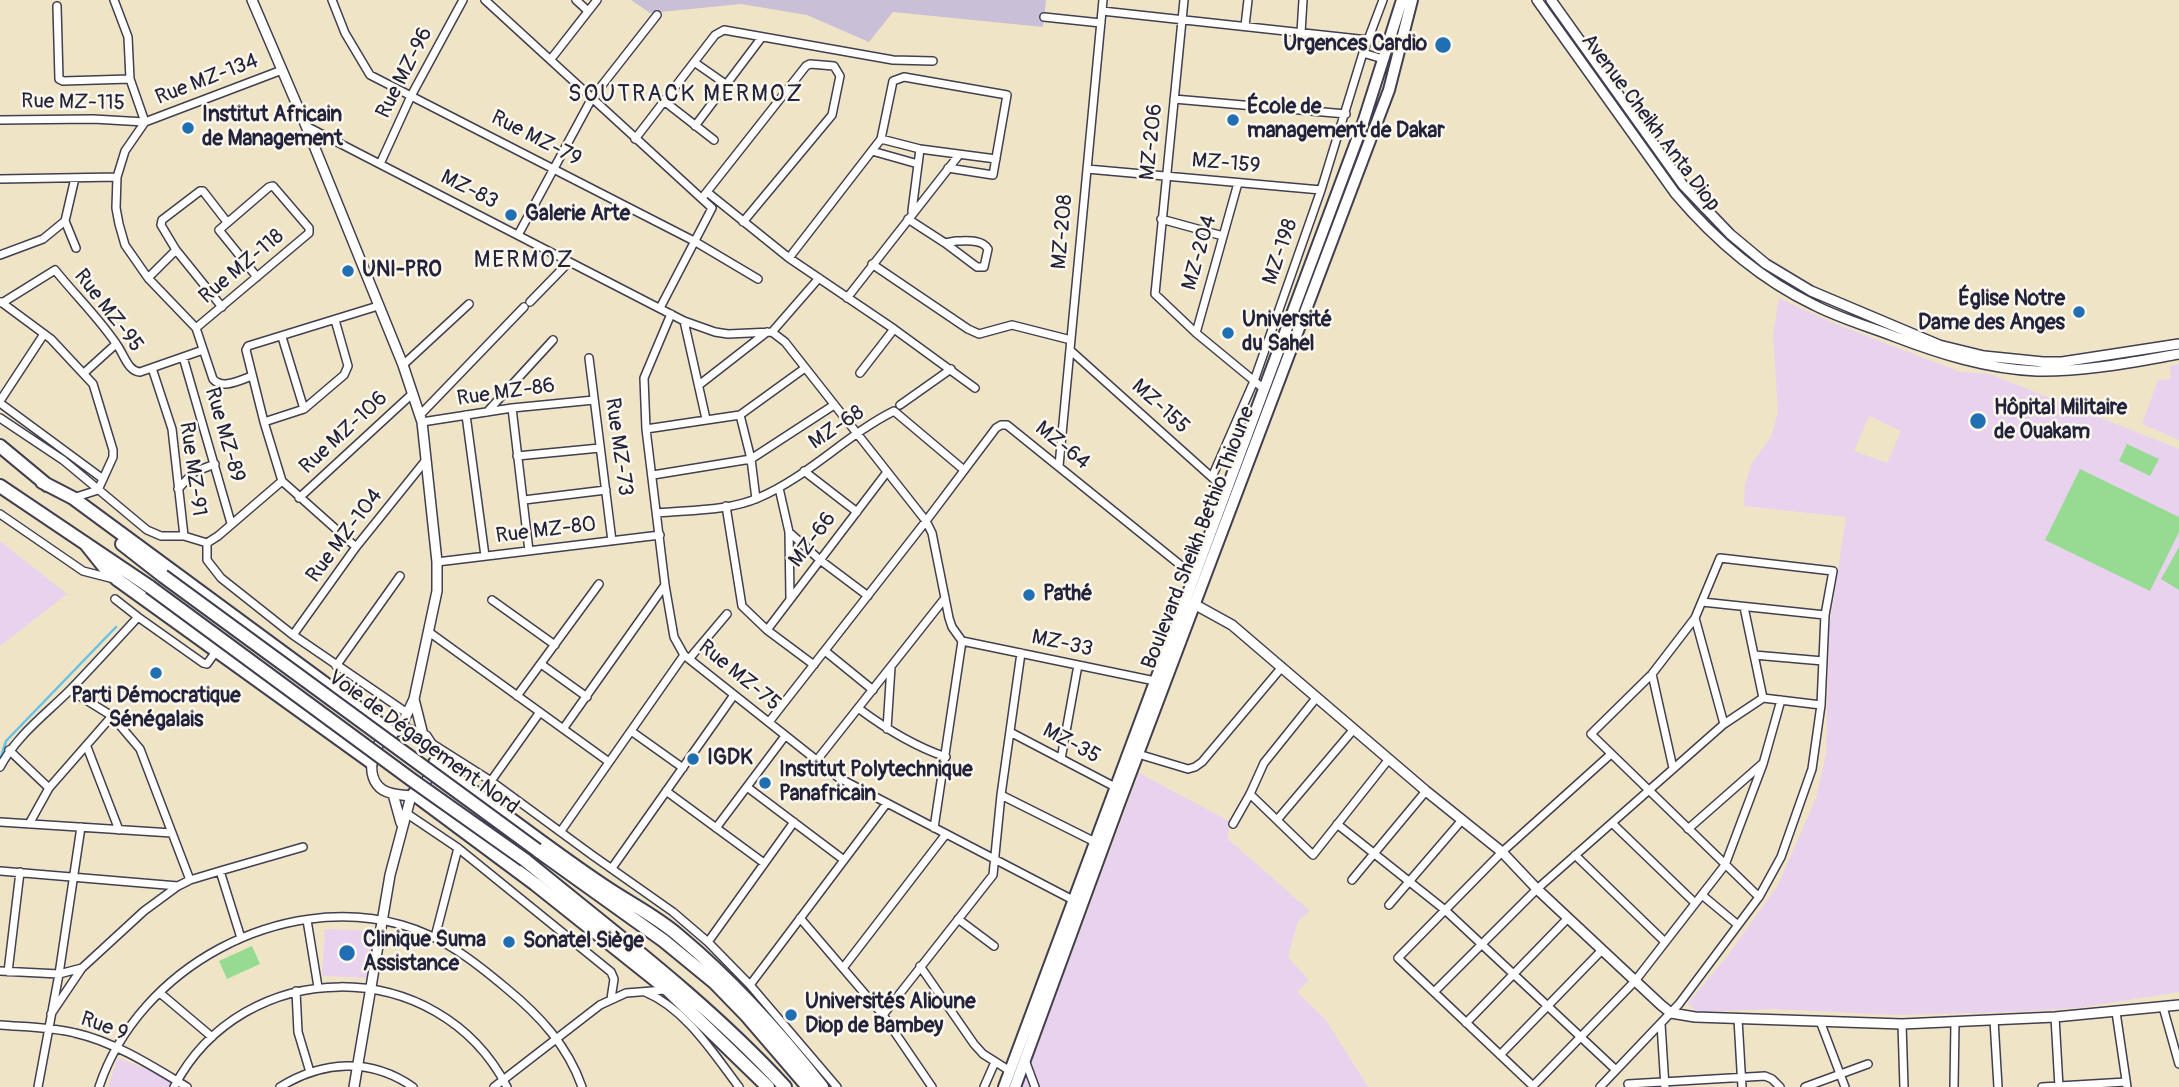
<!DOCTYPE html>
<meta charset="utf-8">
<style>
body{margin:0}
canvas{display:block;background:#f0e4c7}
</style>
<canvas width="2179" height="1087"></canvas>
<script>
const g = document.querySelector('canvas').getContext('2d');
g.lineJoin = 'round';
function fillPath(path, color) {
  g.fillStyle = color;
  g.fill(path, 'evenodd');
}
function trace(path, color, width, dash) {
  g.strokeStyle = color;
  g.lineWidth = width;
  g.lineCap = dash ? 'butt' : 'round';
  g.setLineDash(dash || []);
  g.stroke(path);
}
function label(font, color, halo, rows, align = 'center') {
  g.font = font + ' Pangolin,sans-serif';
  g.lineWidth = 5;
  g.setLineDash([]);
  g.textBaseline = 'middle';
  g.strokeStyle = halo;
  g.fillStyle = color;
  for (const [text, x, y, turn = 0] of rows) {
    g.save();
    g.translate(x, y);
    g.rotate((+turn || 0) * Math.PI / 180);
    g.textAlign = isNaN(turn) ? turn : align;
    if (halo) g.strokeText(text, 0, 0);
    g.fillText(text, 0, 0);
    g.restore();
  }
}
fillPath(new Path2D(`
 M1779 298 1833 323 1953 369 1960 372 1990 374 2179 449V992L2078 1008 2010 1012 1895 1015 1774 1009 1697 1012 1688 1003 1728 955 1778 885 1816 798 1826 754 1829 629 1846 517 1744 506 1745 484 1752 463 1771 437 1778 412 1773 335ZM1869 416 1901 431 1887 463 1854 451Z
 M2179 364V440L2142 424 2158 380 2171 379 2170 366Z
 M0 541 67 594 0 646Z
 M1139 773 1229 821 1228 839 1310 911 1298 921 1288 957 1309 980 1297 992 1325 1019 1368 1087H1022Z
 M325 929 372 931 370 978 322 976Z
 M118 1058 177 1081 175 1087H108Z`), '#e8d2ee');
fillPath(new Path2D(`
 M631 0H1046L1043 27 893 12 869 42 807 15 741 4 650 13Z`), '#c9bfd7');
fillPath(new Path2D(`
 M2127 444 2159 459 2150 476 2119 461Z
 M2080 469 2179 517V532L2150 591 2045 540Z
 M2179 547V590L2161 579Z
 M252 946 260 964 227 979 219 961Z`), '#97db93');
trace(new Path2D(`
 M0 760 6 741 116 627`), '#66c1e4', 2.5);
const minor = new Path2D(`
 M332 0 345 33 370 75 694 241 758 279
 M485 0 712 208 660 308
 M576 0 588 11
 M1184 0 1155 294 1196 333 1264 389
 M57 6 59 79 63 81 130 79
 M1102 11 1368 40
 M1044 17 1101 23
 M1245 26 1248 0
 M1301 33 1303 0
 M1363 53 1383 59
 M551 59 597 0
 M694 62 727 85
 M1174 99 1346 114
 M664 101 714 140
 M0 120 93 119 145 122 130 79 128 37 114 0
 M306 126 684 321 715 332 728 334 772 332
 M695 126 762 37
 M635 139 715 35 724 30 893 60 933 61
 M881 139 920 149 996 159
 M872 151 918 164
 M380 164 411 96 463 0
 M1087 169 1321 190
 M75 178 65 221 76 248
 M0 179 117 177
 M707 192 789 258 894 329 975 388
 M702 198 806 66 810 64 834 66 840 76 832 115 743 222
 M912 211 920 149
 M908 219 945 243
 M1161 219 1223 236
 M518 235 592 98 657 15
 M956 241C967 241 982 239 988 249L984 267H977L945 243Z
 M0 255 43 239 65 221
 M789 258 881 139 893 81 904 77 1007 95 993 175 948 168
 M872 264 968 329 979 334 1012 325 1071 340
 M148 278 176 250
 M847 298 959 155
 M1 302 51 339 93 384 113 450V457L98 490 73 498
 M530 302 569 262
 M2 303 55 270C75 295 102 321 119 348 125 358 129 371 140 372L203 350
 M222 307 176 250 161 225 162 220 200 191H203L227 222
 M671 314 644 378 646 429 665 585 674 637 684 655 839 778 1073 900
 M684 321 706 419
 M196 328 309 233V228L273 186 269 187 219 230 257 277
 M772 332 785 342 926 521 932 533 949 618 952 627 962 641 934 828
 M772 332 819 278
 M1196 333 1238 183
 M282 337 304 409
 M1070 350 1226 490
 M183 357 231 523
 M589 358 612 541
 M403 365 469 304
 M152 368 172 429 184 536
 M84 373 116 344
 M860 373 894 329
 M252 376C240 380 222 390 213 379L196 328 148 278 125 245 119 224 116 208 117 177 125 151 145 122 282 70
 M699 385 767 332
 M0 401 44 334
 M0 403 103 479
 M900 405 951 369
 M512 408 529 551
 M487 412 553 340
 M420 415 524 307
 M466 415 485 556
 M740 415 751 459 756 499
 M0 418 63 460 147 530 161 536H184L207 543 218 536 282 481
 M264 422 304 409 344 375 348 366 335 320
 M422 422 512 408 594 400
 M646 429 740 415 805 368
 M517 456 600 448
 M1059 466 1103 0
 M804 471 857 512
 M653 475 751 459 834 405
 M1212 477 1254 381 1321 190 1363 53 1383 0
 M779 488 789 532 790 598
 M178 489 194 472 215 464
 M299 498 412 394
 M524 500 606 490
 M726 506 742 606 767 630 814 665
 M658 513C690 510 728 511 758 498 808 477 846 435 894 411L964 470
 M0 514 83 571 114 579
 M789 532 820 560 868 596
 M207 543V560L221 578 293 635 407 713
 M356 547 282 481 264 422 246 350 248 346 378 306
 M437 562 660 535
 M115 599 138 617 203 663 207 664 217 650
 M492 600 555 645
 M1702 602 1825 615
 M1744 607 1763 698
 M1695 618 1724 724
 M767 630 887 472
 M429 632 609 762
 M293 635 356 547 426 460
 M962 641 1155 681
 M825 651 873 690
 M1754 655 1823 661
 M689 659 727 614
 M541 664 587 697
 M336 666 400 576
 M1652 674 1673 768
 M70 690 112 716 140 749 190 880
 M517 696 599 584
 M858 708C886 729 913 746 946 757
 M769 722 926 521 996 428 1001 425H1007L1194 576
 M563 729 665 585
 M887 729 891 667
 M631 731 683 768
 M1010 732 1115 787
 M431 743 491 781 592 855 673 912 708 942 750 985 837 1087
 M87 747 119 830
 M9 750 49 788
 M1138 754 1188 769 1195 767 1202 762 1282 667
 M1611 754 1502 852 1398 958 1533 1086 1635 981 1725 865 1763 764 1781 700
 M1061 759 1078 665
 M817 760 945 598
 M0 767C17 735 45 715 70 690 93 666 115 642 138 617
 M491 781 540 712
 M747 787 844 860
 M666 791 764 863
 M1250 794 1313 855 1389 759
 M1001 795 1095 842
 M406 813 458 848 611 972 614 979 611 999
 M1277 820 1354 729
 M0 822 172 833
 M1612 823 1695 903
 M29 824 49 788 112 716
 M1233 824 1250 794 1264 763 1317 697
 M1337 824 1445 910 1616 1070
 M716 828 785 736
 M1688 829 1762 764
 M561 831 684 655
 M1575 855 1665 942
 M612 868 734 695
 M0 871 178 886
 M220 871 241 938
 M1352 880 1426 791
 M1702 895 1738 925
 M1389 905 1462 820
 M800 918 883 1015 932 1087
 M958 919 994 946
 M307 920 318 987
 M435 937 458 848
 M708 942 794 822
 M920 966 974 1044 983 1054 1010 1071
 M843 968 946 834
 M0 971 59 974 82 968 144 911 178 886 190 880 220 871 303 847
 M8 972 20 872
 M750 985 887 803
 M296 991 298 1032 310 1072
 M645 992C686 1009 713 1053 739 1087
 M1434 992 1537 889 1724 724 1763 698 1821 705
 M160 993 212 1037
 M2163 1007 2179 1064
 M2116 1012 2127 1087
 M51 1014 82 968
 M883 1015 993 875 1001 795 1021 653
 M2055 1017 2059 1087
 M1738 1019 1742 1087
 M1994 1020 1998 1087
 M1820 1021 1845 1087
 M1466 1023 1568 918
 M1661 1024 1665 1087
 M1902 1024 1904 1087
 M0 1025C25 1027 51 1027 75 1033 115 1042 152 1066 187 1087
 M1500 1055 1602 950
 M1025 1060 1035 1087
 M1628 1084 1765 1076 1772 1079 1780 1087
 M38 1087 59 974 81 827
 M99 1087C139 967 281 891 402 925 442 936 475 962 506 988 539 1015 568 1046 582 1087
 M174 1087C243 954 438 953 507 1087
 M280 1087C322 1061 370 1057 413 1087
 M494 1087 600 1005 626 993 665 990
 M984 1087 995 1062
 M1600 1087 1679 1004 1759 897 1781 857 1812 769 1821 705 1825 615 1833 571 1720 558 1695 618 1652 674 1591 734 1759 897
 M1805 1087 1868 1064
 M1954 1087 1955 1022
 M2042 1087 2126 1082`);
const tertiary = new Path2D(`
 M252 0 306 126 403 365 422 422 437 562V591L414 699 399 731
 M1537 0 1675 193C1714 239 1760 279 1814 305 1839 318 1867 326 1893 336 1940 354 1987 369 2037 371 2084 372 2133 362 2179 354
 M1551 0 1683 185 1730 234 1766 264 1811 291 1939 345 1984 356 2043 362H2062L2179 344
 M1194 604 1232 625 1426 791 1502 852 1537 889 1661 1005 1671 1013 1695 1017 1902 1024 2055 1017 2179 1005
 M414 699 423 735
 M408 729 426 736 437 753C434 771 426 786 411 796 402 795 391 795 383 790 363 777 372 742 391 733 396 731 403 730 408 729Z
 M393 794 401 823
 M354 1087 390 875 411 796`);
const primary = new Path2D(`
 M1004 1087 1362 126 1402 0
 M1015 1087 1119 804 1389 90 1412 0`);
const trunk = new Path2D(`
 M0 446 47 485
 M42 482 73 498 392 733
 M0 486 150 587
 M85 543 105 568 118 580 371 762
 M122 544 163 576
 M435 763C491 804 546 847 604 886 629 903 656 916 679 936 733 981 779 1032 822 1087
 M414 794 535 884 668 990 768 1087
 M537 850 664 941 714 982 747 1016 808 1087
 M525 860C614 933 707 1002 785 1087`);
trace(minor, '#413f50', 10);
trace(tertiary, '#413f50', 12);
trace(primary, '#413f50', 14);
trace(trunk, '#413f50', 16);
trace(minor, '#fff', 7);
trace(tertiary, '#fff', 9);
trace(primary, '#fff', 10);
trace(trunk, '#fff', 12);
const trunkBridge = new Path2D(`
 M163 576 537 850
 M150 587 412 780 525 860`);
trace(trunkBridge, '#413f50', 16, []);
trace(trunkBridge, '#fff', 12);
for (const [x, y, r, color] of [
 [1443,45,9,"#1f6fb2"],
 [1233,120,7,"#1f6fb2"],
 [188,128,7,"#1f6fb2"],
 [511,215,7,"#1f6fb2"],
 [348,271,7,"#1f6fb2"],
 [2079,312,7,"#1f6fb2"],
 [1228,333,7,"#1f6fb2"],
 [1978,421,9,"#1f6fb2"],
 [1029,595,7,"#1f6fb2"],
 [156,673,7,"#1f6fb2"],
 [693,759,7,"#1f6fb2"],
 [765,783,7,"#1f6fb2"],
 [509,942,7,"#1f6fb2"],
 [347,953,9,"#1f6fb2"],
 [791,1015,7,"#1f6fb2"]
]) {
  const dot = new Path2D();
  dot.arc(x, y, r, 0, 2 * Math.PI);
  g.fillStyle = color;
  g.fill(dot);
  trace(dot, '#fbf7ec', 2.5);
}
label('bold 21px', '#22223b', '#fbf7ec', [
 ["Urgences Cardio",1427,45,"right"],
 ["École de",1247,108],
 ["management de Dakar",1247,132],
 ["Institut Africain",202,116],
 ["de Management",202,140],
 ["Galerie Arte",525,215],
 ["UNI-PRO",362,271],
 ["Église Notre",2065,300,"right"],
 ["Dame des Anges",2065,324,"right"],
 ["Université",1242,321],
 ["du Sahel",1242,345],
 ["Hôpital Militaire",1994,409],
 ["de Ouakam",1994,433],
 ["Pathé",1043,595],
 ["Parti Démocratique",156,697,"center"],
 ["Sénégalais",156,721,"center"],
 ["IGDK",707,759],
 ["Institut Polytechnique",779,771],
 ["Panafricain",779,795],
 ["Clinique Suma",363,941],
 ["Assistance",363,965],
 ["Sonatel Siège",523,942],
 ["Universités Alioune",805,1003],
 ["Diop de Bambey",805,1027]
], 'left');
label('21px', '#22223b', '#fbf7ec', [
 ["Rue MZ-96",405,73,-63],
 ["Rue MZ-134",207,80,-21],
 ["Rue MZ-115",73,103,1],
 ["Avenue Cheikh Anta Diop",1650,123,53],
 ["Rue MZ-79",536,139,27],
 ["MZ-206",1152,142,-84],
 ["MZ-159",1226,164,5],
 ["MZ-83",469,190,27],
 ["MZ-208",1063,232,-85],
 ["MZ-198",1281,252,-71],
 ["MZ-204",1200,253,-74],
 ["Rue MZ-118",242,267,-40],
 ["Rue MZ-95",108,311,52],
 ["Rue MZ-86",506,393,-8],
 ["MZ-155",1160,407,42],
 ["MZ-68",837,428,-34],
 ["Rue MZ-106",344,433,-43],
 ["Rue MZ-89",224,435,74],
 ["MZ-64",1062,446,39],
 ["Rue MZ-73",618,447,82],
 ["Rue MZ-91",192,469,82],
 ["Rue MZ-80",546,531,-7],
 ["Rue MZ-104",345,536,-53],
 ["Boulevard Sheikh Bethio Thioune",1199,538,-69],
 ["MZ-66",813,540,-53],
 ["MZ-33",1062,644,12],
 ["Rue MZ-75",739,676,39],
 ["Voie de Dégagement Nord",423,743,36],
 ["MZ-35",1071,744,28],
 ["Rue 9",104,1027,20]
]);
g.letterSpacing = '2px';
label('23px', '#22223b', '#fbf7ec', [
 ["SOUTRACK MERMOZ",686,95],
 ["MERMOZ",524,261]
]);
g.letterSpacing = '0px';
</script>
